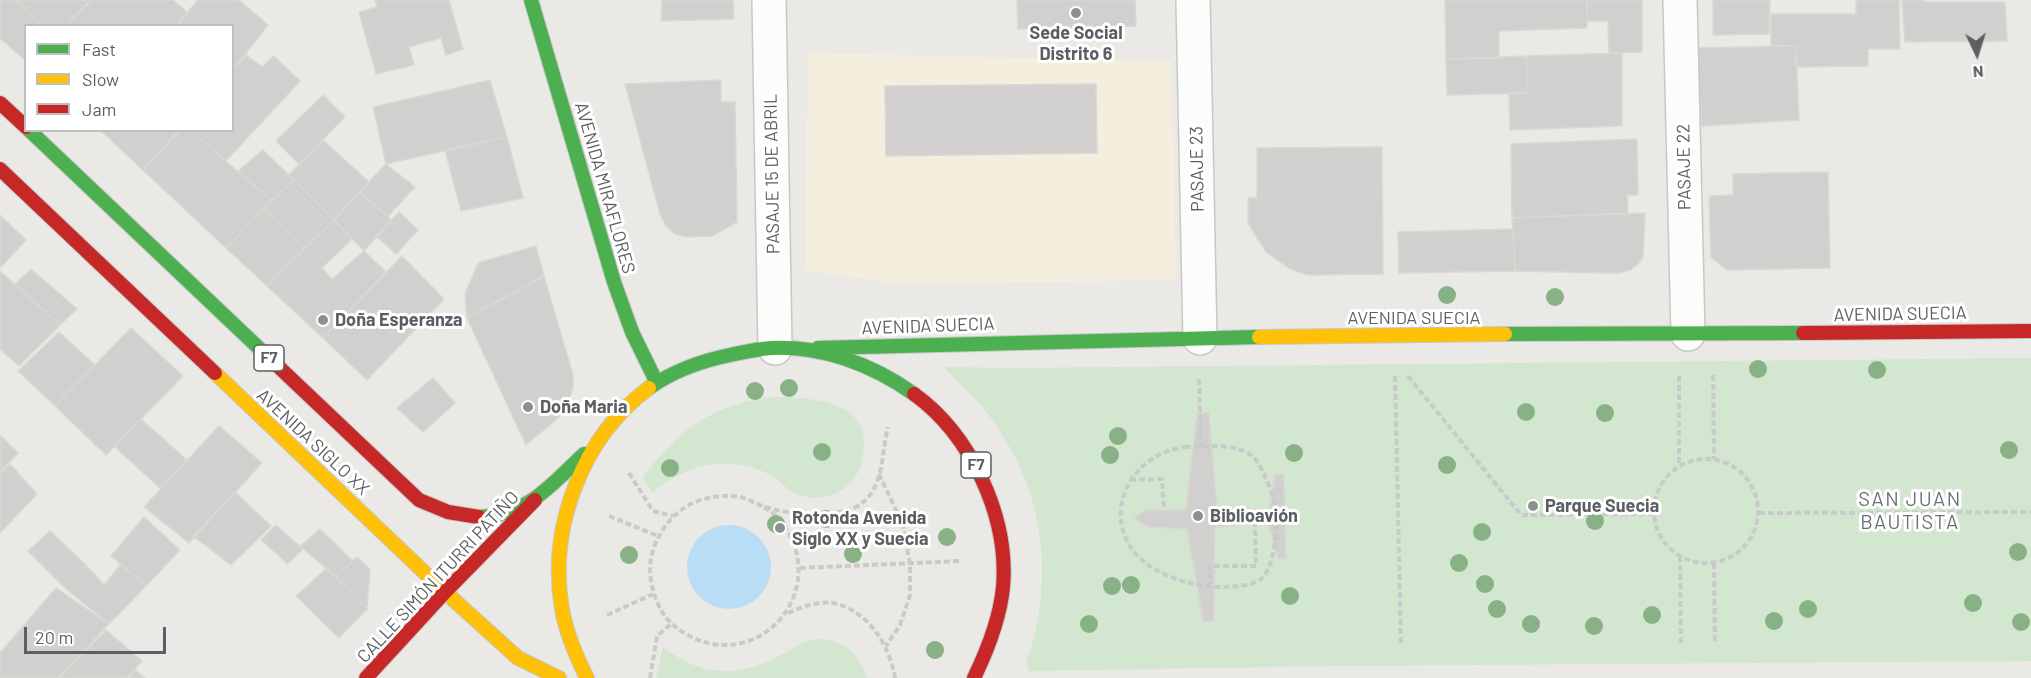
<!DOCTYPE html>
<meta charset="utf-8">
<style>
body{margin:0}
#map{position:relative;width:2031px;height:678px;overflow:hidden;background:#eae9e5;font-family:Barlow,sans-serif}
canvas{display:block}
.legend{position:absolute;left:24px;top:24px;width:210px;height:108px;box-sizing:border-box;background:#fff;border:2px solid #bdbfc1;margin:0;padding:8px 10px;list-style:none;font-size:18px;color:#5b5e63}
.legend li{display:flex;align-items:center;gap:12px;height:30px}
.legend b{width:30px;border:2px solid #bdbfc1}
.north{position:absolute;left:1947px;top:24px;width:60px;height:60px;-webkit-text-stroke:4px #fff;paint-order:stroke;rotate:176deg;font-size:16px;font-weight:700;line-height:24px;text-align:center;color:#5b5e63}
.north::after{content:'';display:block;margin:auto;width:21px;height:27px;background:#5b5e63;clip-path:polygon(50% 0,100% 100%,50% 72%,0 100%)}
.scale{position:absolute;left:24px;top:627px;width:142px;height:27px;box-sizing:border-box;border:3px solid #5b5e63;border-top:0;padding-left:8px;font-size:18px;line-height:21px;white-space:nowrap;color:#5b5e63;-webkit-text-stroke:4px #fff;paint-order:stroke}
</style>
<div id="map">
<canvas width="2031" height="678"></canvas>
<ul class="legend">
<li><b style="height:8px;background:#4caf50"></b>Fast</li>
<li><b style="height:8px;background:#ffc107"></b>Slow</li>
<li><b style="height:8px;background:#c62828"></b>Jam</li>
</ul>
<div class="north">N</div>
<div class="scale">20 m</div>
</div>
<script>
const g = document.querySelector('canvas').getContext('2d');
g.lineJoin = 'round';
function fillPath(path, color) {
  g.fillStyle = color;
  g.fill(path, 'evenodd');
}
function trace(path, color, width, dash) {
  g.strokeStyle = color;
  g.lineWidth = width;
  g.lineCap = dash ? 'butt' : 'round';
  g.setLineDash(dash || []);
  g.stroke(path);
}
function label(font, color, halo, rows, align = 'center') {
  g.font = font + ' Barlow,sans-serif';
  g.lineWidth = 6;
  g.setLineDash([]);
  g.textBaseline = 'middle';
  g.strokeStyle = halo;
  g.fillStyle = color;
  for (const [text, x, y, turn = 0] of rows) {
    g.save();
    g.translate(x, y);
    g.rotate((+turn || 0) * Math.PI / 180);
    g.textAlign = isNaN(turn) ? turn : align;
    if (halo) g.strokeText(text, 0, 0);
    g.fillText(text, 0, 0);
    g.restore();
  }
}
fillPath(new Path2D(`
 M808 53 1171 61 1176 280 901 284 805 270Z`), '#f4eede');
fillPath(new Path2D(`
 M2031 358V661L1333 666 1029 671 1026 661C1035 640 1039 617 1041 594 1046 530 1032 479 996 425 982 404 962 386 944 367L1015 368Z
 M771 397C817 397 882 402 860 467 851 493 821 504 796 494 788 491 784 485 778 480 767 472 754 467 740 465 707 459 677 472 652 493L643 477C680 429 710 406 771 397Z
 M820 639C845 639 860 655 867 678H656L663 647C700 676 735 678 777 657 792 650 802 640 820 639Z`), '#d3e6d0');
fillPath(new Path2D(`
 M687 567a42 42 0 1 1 84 0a42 42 0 1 1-84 0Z`), '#b8ddf5');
const building = new Path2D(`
 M0 0H17L43 26H26V61L0 38Z
 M17 0H91L65 26H43Z
 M92 0H173L188 13 176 26H65Z
 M198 0H239L268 25 233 70 232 26H184L179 22Z
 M375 0H449L463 49 446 55 441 38 409 47 414 65 376 74 359 12 377 7Z
 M662 0H733L734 19 661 21Z
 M1017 0H1135L1136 26 1018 29Z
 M1445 0H1587V28L1499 31V58L1446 59Z
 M1587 0H1642V52L1609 53 1608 21H1587Z
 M1713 0H1770L1769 34 1713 35Z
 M1856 0H1899L1900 49H1868V66L1796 67V46H1771V14H1856Z
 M1902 0H1922L1927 2H2005L2007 41 1905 42Z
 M1796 46 1799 120 1702 126 1696 48Z
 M1622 53V126L1510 130 1509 93H1528L1526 56Z
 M246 55 262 67 274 56 300 81 226 161 190 130H232V71Z
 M1526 56 1528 93 1447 95 1446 59Z
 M490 80 507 137 386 164 373 107Z
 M721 80V102H735L737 222 712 236 686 237 675 234 666 226 660 214 625 84Z
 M1096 84 1097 153 886 156 885 86Z
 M323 95 345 117 299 164 276 141Z
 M100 130H179L143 170Z
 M181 130H190L272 201 226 248 143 170Z
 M507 137 523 198 461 211 445 150Z
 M1637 139 1638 195H1627L1628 213 1512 218 1511 144Z
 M323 140 369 182 334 220 289 175Z
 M1382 147 1383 274 1308 275 1290 269 1266 252 1248 223V198H1257V148Z
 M263 150 294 180 272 201 238 171Z
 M386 164 415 187 388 216 359 192Z
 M1828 172 1830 268 1727 270 1711 257 1709 196 1733 195V174Z
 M294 180 334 220 304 249 264 209Z
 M359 192 392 220 364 251 334 220Z
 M264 209 304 249 267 286 226 248Z
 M399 212 418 230 396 254 376 236Z
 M1645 213 1643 257 1638 264 1630 270 1619 273H1606L1515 271 1512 218Z
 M0 215 26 240 0 268Z
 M334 220 352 239 322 268 332 279 364 251 386 272 323 338 267 286Z
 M1513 229 1515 271 1399 273 1398 232Z
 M536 246 544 276 467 318 465 294 478 263Z
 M402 256 444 299 367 380 323 338Z
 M31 269 77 309 60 325 15 284Z
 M0 271 60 325 19 366 0 349Z
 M544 276 573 375V388L565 410 557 419 526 445 467 318Z
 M131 328 183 376 106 455 55 406Z
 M59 332 95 365 55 406 18 371Z
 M433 378 455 403 423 432 397 408Z
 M1197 413H1209L1217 509H1269L1275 475 1284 474 1286 559H1278L1268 523 1215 527 1214 621 1203 622 1187 529 1147 527 1134 518 1146 510H1186Z
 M141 419 187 460 161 489 114 446Z
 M219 426 262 463 189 543 144 507Z
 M0 435 18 453 0 472Z
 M10 464 37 494 0 533V474Z
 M235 492 271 526 231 565 193 536Z
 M144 517 180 550 146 586 111 556Z
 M276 525 303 549 288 564 261 540Z
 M320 529 353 561 336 577 300 546Z
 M50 531 86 565 64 587 28 551Z
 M357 557 370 569 367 609 336 577Z
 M121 564 146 586 109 624 64 587 86 565 104 585Z
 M327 568 367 609 339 638 296 596Z
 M56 588 109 624 58 678H0V653Z
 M106 630 142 661 127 678H59Z
 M135 670 145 678H128Z`);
fillPath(building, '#d1d0ce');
trace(building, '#dad8d4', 1.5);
const street = new Path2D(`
 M769 0 775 348
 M1193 0 1200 338
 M1680 0 1688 334`);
const fast = new Path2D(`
 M531 0 614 282 632 332 656 381
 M29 130 263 352
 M1505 334 1803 333
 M818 348 1259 337
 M649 388C673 371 701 361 730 355 744 352 757 349 771 348 822 345 873 365 914 394
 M479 517C528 515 550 486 584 454`);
const slow = new Path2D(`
 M1259 337 1505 334
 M215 373 445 592 518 658 559 678
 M587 678C576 656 566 633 562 609 548 528 582 437 649 388`);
const jam = new Path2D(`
 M0 103 26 127
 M0 169 215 373
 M1803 333 2031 331
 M263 352 419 500 448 512 479 517
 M914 394C971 435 1009 517 1003 587 1000 619 988 649 974 678
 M366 678 445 592 535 500`);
trace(street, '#c7c7c7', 36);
trace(fast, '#c7c7c7', 16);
trace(slow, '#c7c7c7', 16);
trace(jam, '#c7c7c7', 16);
trace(new Path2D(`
 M1713 375 1714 459
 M1395 376 1401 645
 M1408 376 1521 515 1652 514
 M1679 376V465
 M1199 379 1201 447
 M1185 447C1206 447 1234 442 1252 456 1264 467 1277 503 1277 519 1276 535 1274 568 1261 579 1252 586 1237 586 1226 587 1194 588 1148 575 1130 546 1107 509 1129 465 1168 451 1173 449 1180 448 1185 447Z
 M1654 511a52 52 0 1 1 104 0a52 52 0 1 1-104 0Z
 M629 473 653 511 673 516
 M879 474 903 525 910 564V595L900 625 886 646
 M1130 480 1162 479 1164 510
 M764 507C771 512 780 518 784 525 832 598 751 678 681 631 671 624 663 616 658 604 650 586 647 566 654 547 668 510 701 491 740 497 749 499 756 504 765 507 785 513 808 515 828 513 838 513 854 510 862 503 885 485 881 452 888 427
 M1759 513 2031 512
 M609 516 658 536
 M1680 556 1681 644
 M1714 563 1715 644
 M800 568 961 561
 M1210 588 1209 566H1256L1255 525
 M788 613C802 607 817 601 833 603 868 610 890 646 895 678
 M607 615 653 594
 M650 678 657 636 671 624`), '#c8cbc9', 4, [6, 3]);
trace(street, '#fcfcfb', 33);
trace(fast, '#4caf50', 14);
trace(slow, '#ffc107', 14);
trace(jam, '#c62828', 14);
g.fillStyle = '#88b186';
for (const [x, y] of [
 [1447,295],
 [1555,297],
 [1758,369],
 [1877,370],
 [789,388],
 [755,391],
 [1526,412],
 [1605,413],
 [1118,436],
 [2009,450],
 [822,452],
 [1294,453],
 [1110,455],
 [1447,465],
 [670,468],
 [826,519],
 [1595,521],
 [776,524],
 [1482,532],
 [947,537],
 [2018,552],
 [853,554],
 [629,555],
 [1459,563],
 [1485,584],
 [1131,585],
 [1112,586],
 [1290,596],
 [1973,603],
 [1497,609],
 [1808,609],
 [1652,615],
 [1774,621],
 [2021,622],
 [1089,624],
 [1531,624],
 [1594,626],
 [935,650]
]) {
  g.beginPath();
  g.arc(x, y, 9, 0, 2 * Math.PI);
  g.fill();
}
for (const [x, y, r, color] of [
 [1076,13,6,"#8d8f90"],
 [323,320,6,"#8d8f90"],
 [528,407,6,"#8d8f90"],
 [1533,506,6,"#8d8f90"],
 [1198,516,6,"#8d8f90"],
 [780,528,6,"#8d8f90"]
]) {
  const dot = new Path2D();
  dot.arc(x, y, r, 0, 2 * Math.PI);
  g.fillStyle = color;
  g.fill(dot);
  trace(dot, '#fff', 2);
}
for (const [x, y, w] of [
 [269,358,30],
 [976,465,30]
]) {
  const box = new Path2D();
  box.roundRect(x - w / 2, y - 13, w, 26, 4.5);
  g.fillStyle = '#fff';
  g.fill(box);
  trace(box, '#5b5e63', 1.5);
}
label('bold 16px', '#5b5e63', null, [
 ["F7",269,358],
 ["F7",976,465]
]);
label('bold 18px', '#5b5e63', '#fff', [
 ["Sede Social",1076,33,"center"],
 ["Distrito 6",1076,54,"center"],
 ["Doña Esperanza",335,320],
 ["Doña Maria",540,407],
 ["Parque Suecia",1545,506],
 ["Biblioavión",1210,516],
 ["Rotonda Avenida",792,518],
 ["Siglo XX y Suecia",792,539]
], 'left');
label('18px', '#5b5e63', '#fff', [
 ["PASAJE 22",1684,167,-91],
 ["PASAJE 23",1197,169,-91],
 ["PASAJE 15 DE ABRIL",772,174,-91],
 ["AVENIDA MIRAFLORES",605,188,74],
 ["AVENIDA SUECIA",1900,314,-1],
 ["AVENIDA SUECIA",1414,318],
 ["AVENIDA SUECIA",928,326,-2],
 ["AVENIDA SIGLO XX",313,442,43],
 ["CALLE SIMÓN ITURRI PATIÑO",438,577,-47]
]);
g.letterSpacing = '1.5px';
label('20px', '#6c7075', '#fff', [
 ["SAN JUAN",1910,499],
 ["BAUTISTA",1910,522]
]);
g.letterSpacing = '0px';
</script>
